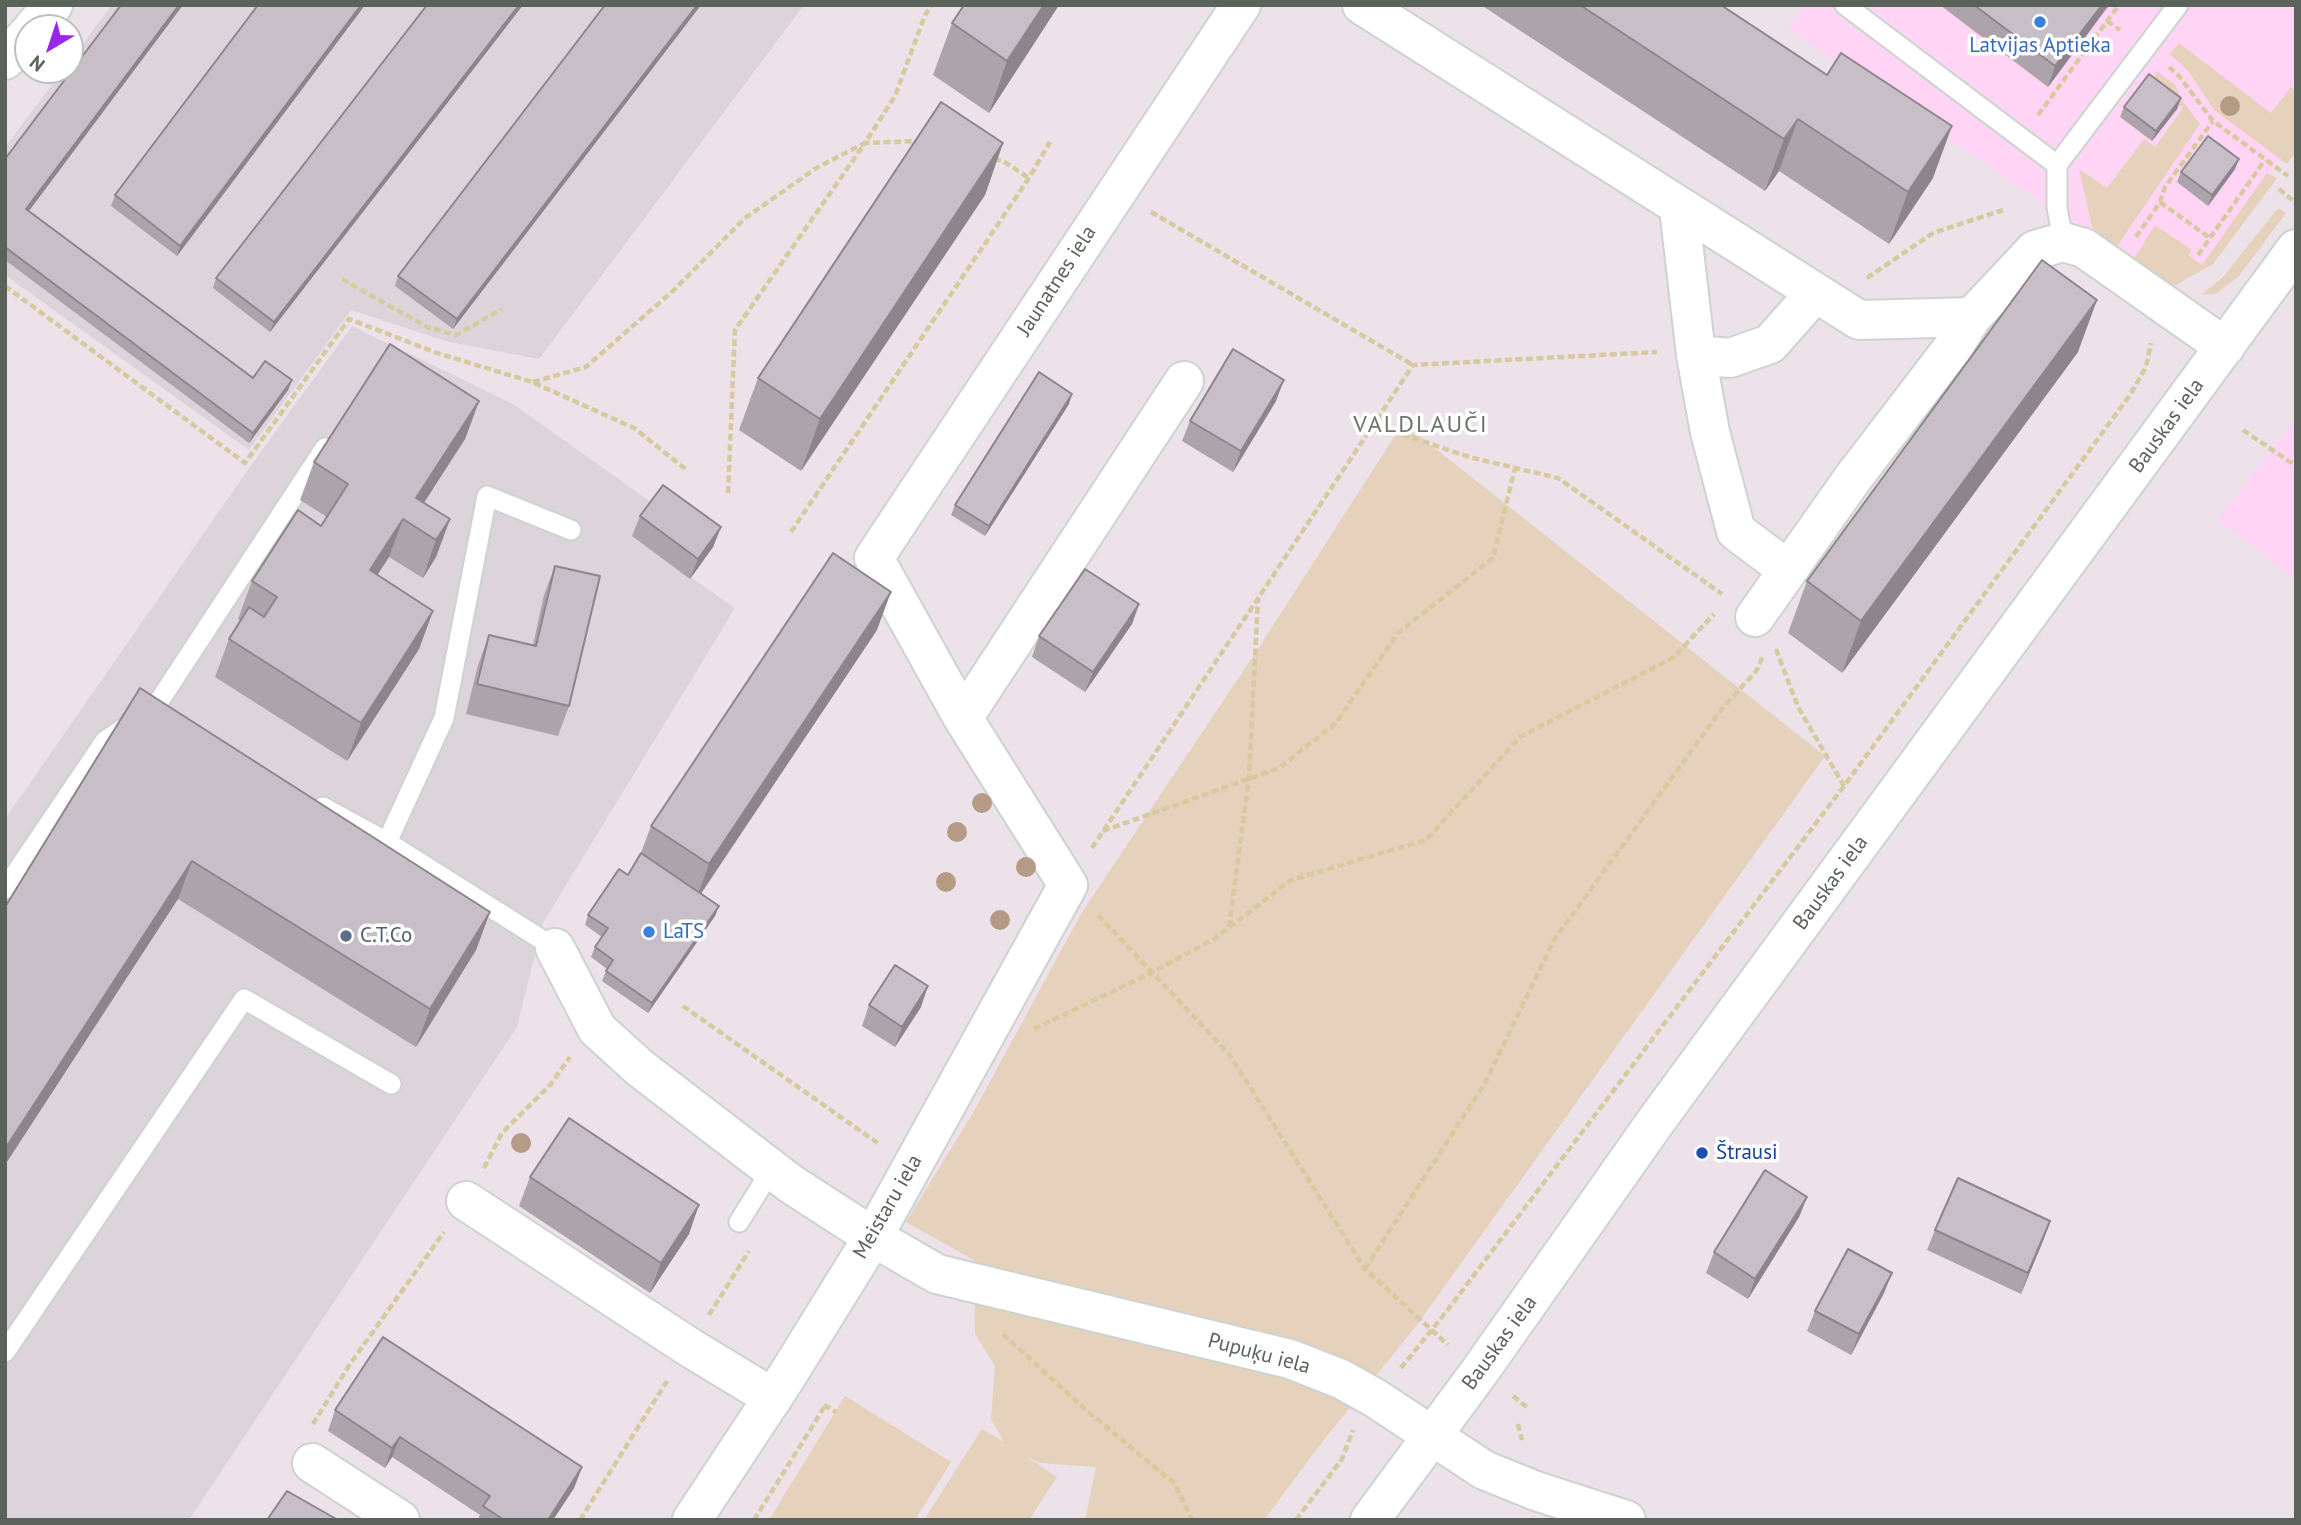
<!DOCTYPE html>
<meta charset="utf-8">
<style>
body{margin:0}
#map{position:relative;width:2301px;height:1525px;overflow:hidden;background:#ede1ea;font-family:"PT Sans",sans-serif}
canvas{display:block}
.frame{position:absolute;inset:0;border:7px solid #5a635a;pointer-events:none}
.north{position:absolute;left:14px;top:14px;width:70px;height:70px;box-sizing:border-box;background:#fff;border:2px solid #bdc1bd;border-radius:50%;rotate:219deg;font-size:19px;font-weight:700;line-height:28px;text-align:center;color:#5a635a}
.north::after{content:'';display:block;margin:auto;width:24px;height:32px;background:#9926ee;clip-path:polygon(50% 0,100% 100%,50% 72%,0 100%)}
</style>
<div id="map">
<canvas width="2301" height="1525"></canvas>
<div class="frame"></div>
<div class="north">N</div>
</div>
<script>
const g = document.querySelector('canvas').getContext('2d');
g.lineJoin = 'round';
function fillPath(path, color) {
  g.fillStyle = color;
  g.fill(path, 'evenodd');
}
function trace(path, color, width, dash) {
  g.strokeStyle = color;
  g.lineWidth = width;
  g.lineCap = dash ? 'butt' : 'round';
  g.setLineDash(dash || []);
  g.stroke(path);
}
function label(font, color, halo, rows, align = 'center') {
  g.font = font + ' "PT Sans",sans-serif';
  g.lineWidth = 7;
  g.setLineDash([]);
  g.textBaseline = 'middle';
  g.strokeStyle = halo;
  g.fillStyle = color;
  for (const [text, x, y, turn = 0] of rows) {
    g.save();
    g.translate(x, y);
    g.rotate((+turn || 0) * Math.PI / 180);
    g.textAlign = isNaN(turn) ? turn : align;
    if (halo) g.strokeText(text, 0, 0);
    g.fillText(text, 0, 0);
    g.restore();
  }
}
fillPath(new Path2D(`
 M1805 5H2296V136L2210 259 2168 287 2031 195 1788 28Z
 M2296 419V580L2218 519Z`), '#ffd4f4');
fillPath(new Path2D(`
 M112 5H804L539 359 449 342 351 310 249 450 5 275V147L63 70H70V61Z
 M352 326 513 404 655 505 633 537 735 608 543 923 517 1027 189 1520H5V819L245 474Z`), '#dcd4da');
fillPath(new Path2D(`
 M2179 43 2271 113 2291 87 2296 91V152L2287 164 2214 110 2188 71 2170 54Z
 M2157 71 2175 85 2184 103 2200 124 2116 248 2092 227 2079 169 2107 188 2144 139 2155 147 2183 108 2149 83Z
 M2267 173 2277 178 2213 264 2172 287 2132 262 2155 225 2192 250 2188 255 2202 265Z
 M2278 208 2286 213 2239 276 2217 293 2201 295 2223 277Z
 M1403 423 1825 756 1416 1326 1319 1446 1264 1520H1085L1096 1467 1040 1463 1027 1457 1057 1477 1029 1520H924L982 1429 1004 1442 991 1419 995 1366 975 1334 974 1260 906 1222 973 1113 1081 914 1260 646Z
 M845 1396 951 1462 915 1520H769Z`), '#e6d1bc');
const lane = new Path2D(`
 M1845 5 2057 165
 M2063 242 2057 207V165L2178 5
 M162 718 152 712 325 448
 M323 807 387 842 555 948
 M387 842 444 718 487 496 571 530
 M5 889 105 741 130 724
 M739 1222 772 1169
 M5 1352 244 999 391 1084`);
const street = new Path2D(`
 M1362 5 1859 320 1972 317 2035 250 2063 242 2084 248 2225 347
 M33 28 53 5
 M5 60 28 34
 M1679 208 1696 355 1710 432 1736 531 1788 570
 M1696 355 1730 358 1770 344 1815 293
 M1755 617 1853 478 1954 346 1972 317
 M963 718 1184 381
 M555 948 597 1029 640 1068 791 1184 873 1237 937 1274 1290 1359 1341 1379 1375 1398 1484 1470 1536 1491 1626 1520
 M466 1201 689 1347 773 1398
 M312 1463 400 1520
 M692 1520 785 1379 873 1237 1068 885 963 718 874 558 1241 5`);
const secondary = new Path2D(`
 M1370 1520 1480 1371 1656 1121 2296 249`);
trace(lane, '#cdd4ce', 23);
trace(street, '#cdd4ce', 42);
trace(secondary, '#ccd5cd', 42);
trace(new Path2D(`
 M2107 21 2120 30
 M2169 67 2179 76 2213 121 2288 176
 M2038 115 2119 5
 M994 159 1003 161 1029 178
 M2279 189 2296 203
 M2160 202 2210 238
 M1151 212 1413 365
 M2136 237 2160 202 2165 187 2213 121
 M2198 255 2265 160
 M1867 278 1933 233 2003 210
 M342 279 429 328 456 335 502 309
 M5 286 245 463 349 319 437 353 532 382 634 428 688 471
 M533 382 586 367 674 290 745 218 818 167 865 143 895 96 925 15 932 5
 M1373 424 1469 457 1558 478 1722 594
 M2243 430 2296 466
 M728 493 735 330 865 143 918 141
 M791 532 1029 178 1050 142
 M1776 649 1798 707 1844 786
 M1103 831 1279 768 1335 724 1398 633 1493 558 1515 468
 M1092 848 1413 365 1657 352
 M1098 915 1229 1054 1365 1269 1448 1345
 M1229 927 1249 778 1258 598
 M683 1006 879 1144
 M1034 1029 1153 972 1214 939 1291 880 1426 840 1520 737 1674 657 1714 614
 M484 1168 502 1133 551 1084 570 1057
 M1365 1269 1485 1083 1554 940 1721 710 1757 670 1763 655
 M709 1315 749 1251
 M1003 1334 1086 1410 1175 1484 1192 1520
 M1401 1368 1446 1312 1844 786 2130 395 2146 367 2151 343
 M1513 1396 1529 1409
 M824 1405 836 1412
 M313 1424 350 1364 444 1232
 M1518 1424 1522 1440
 M580 1520 667 1381
 M754 1520 825 1406
 M1296 1520 1342 1459 1353 1430`), '#d8ca9f', 4.5, [7, 3.5]);
trace(lane, '#fff', 19);
trace(street, '#fff', 38);
trace(secondary, '#fff', 38);
g.fillStyle = '#b59b85';
for (const [x, y] of [
 [2230,106],
 [982,803],
 [957,832],
 [1026,867],
 [946,882],
 [1000,920],
 [521,1143]
]) {
  g.beginPath();
  g.arc(x, y, 10, 0, 2 * Math.PI);
  g.fill();
}
fillPath(new Path2D(`
 M365 5 177 256 111 206 115 195Z
 M427 5H523L270 332 213 288 216 278Z
 M605 5H701L453 329 395 286 398 276Z
 M964 5H1059L989 113 933 75 952 23Z
 M1481 5H1721L1933 178 1889 244 1779 171 1765 191Z
 M1940 5H2109L2048 87Z
 M2181 98 2177 109 2152 141 2120 117 2124 107Z
 M1003 143 985 195 801 471 739 430 758 378Z
 M5 159 29 211 253 378 292 380 288 390 249 443 5 260Z
 M2235 169 2208 206 2177 182 2181 172Z
 M2078 352 1842 673 1788 633 1807 581Z
 M479 401 465 439 424 503 450 519 436 557 423 578 389 557 377 575 433 611 419 649 347 761 215 677 229 639 241 621 238 619 252 581 321 526 327 517 300 500 314 462Z
 M1276 401 1233 472 1182 441 1190 421Z
 M1069 404 985 536 951 515 955 505Z
 M640 516 721 527 713 547 690 579 632 536Z
 M555 566 569 706 558 736 466 714 478 665 489 635 533 645 544 595Z
 M1139 604 1132 624 1085 692 1032 657 1039 636Z
 M877 630 701 894 719 906 715 916 648 1013 602 981 607 969 591 957 595 947 602 937 585 925 588 915 628 875 641 853 651 826Z
 M140 688 490 912 476 950 416 1047 178 899Z
 M869 1005 921 1007 895 1047 862 1026Z
 M530 1177 689 1234 650 1293 519 1206Z
 M1807 1197 1799 1217 1748 1299 1706 1273 1714 1252Z
 M2050 1221 2021 1294 1927 1250 1935 1230Z
 M1884 1293 1851 1355 1807 1331 1815 1311Z
 M335 1410 582 1467 574 1488 553 1520H478L480 1515 392 1457 385 1468 328 1431Z`), '#aca3ab');
fillPath(new Path2D(`
 M179 5H183L23 219 26 209Z
 M361 5H365L177 256 180 246Z
 M519 5H523L270 332 274 322Z
 M697 5H701L453 329 457 319Z
 M1044 5H1059L989 113 1007 61Z
 M2102 5H2109L2048 87 2055 66Z
 M2181 98 2177 109 2152 141 2156 131Z
 M1798 119 1779 171 1765 191 1784 139Z
 M1952 126 1933 178 1889 244 1908 192Z
 M1003 143 985 195 801 471 820 419Z
 M2239 159 2235 169 2208 206 2212 195Z
 M2097 300 2078 352 1842 673 1861 621Z
 M292 380 288 390 249 443 253 433Z
 M1284 380 1276 401 1233 472 1241 451Z
 M1072 394 1069 404 985 536 989 526Z
 M479 401 465 439 410 524 416 498Z
 M403 519 389 557 356 608 370 570Z
 M450 519 436 557 423 578 436 540Z
 M721 527 713 547 690 579 698 559Z
 M891 592 877 630 695 902 709 864Z
 M1139 604 1132 624 1085 692 1093 672Z
 M433 611 419 649 347 761 361 723Z
 M192 861 178 899 5 1165V1149Z
 M719 906 715 916 648 1013 652 1003Z
 M490 912 476 950 416 1047 430 1009Z
 M928 986 921 1007 895 1047 902 1027Z
 M1807 1197 1799 1217 1748 1299 1755 1279Z
 M699 1205 689 1234 650 1293 661 1263Z
 M2050 1221 2043 1241 2021 1294 2028 1273Z
 M1892 1273 1884 1293 1851 1355 1859 1334Z
 M400 1437 392 1457 385 1468 392 1448Z
 M582 1467 574 1488 553 1520H548Z`), '#8c858b');
const building = new Path2D(`
 M121 5H179L26 209 253 378 265 361 292 380 253 433 5 247V159Z
 M258 5H361L180 246 115 195Z
 M427 5H519L274 322 216 278Z
 M605 5H697L457 319 398 276Z
 M964 5H1044L1007 61 952 23Z
 M1580 5H1721L1827 75 1841 53 1952 126 1908 192 1798 119 1784 139Z
 M1974 5H2102L2055 66Z
 M2149 74 2181 98 2156 131 2124 107Z
 M941 102 1003 143 820 419 758 378Z
 M2208 136 2239 159 2212 195 2181 172Z
 M2042 260 2097 300 1861 621 1807 581Z
 M390 344 479 401 416 498 450 519 436 540 403 519 370 570 433 611 361 723 229 639 249 607 264 617 277 597 252 581 298 510 321 526 348 484 314 462Z
 M1233 349 1284 380 1241 451 1190 421Z
 M1039 372 1072 394 989 526 955 505Z
 M663 485 721 527 698 559 640 516Z
 M833 553 891 592 709 864 651 826Z
 M555 566 600 576 569 706 477 684 489 635 536 646Z
 M1085 569 1139 604 1093 672 1039 636Z
 M140 688 490 912 430 1009 192 861 5 1149V907Z
 M641 853 719 906 652 1003 606 971 613 960 595 947 608 928 588 915 619 869 628 875Z
 M895 965 928 986 902 1027 869 1005Z
 M569 1118 699 1205 661 1263 530 1177Z
 M1765 1170 1807 1197 1755 1279 1714 1252Z
 M1958 1178 2050 1221 2028 1273 1935 1230Z
 M1848 1249 1892 1273 1859 1334 1815 1311Z
 M383 1337 582 1467 548 1520H504L483 1506 490 1496 400 1437 392 1448 335 1410Z
 M287 1491 338 1520H267Z`);
fillPath(building, '#c8bec7');
trace(building, '#8c858b', 2);
for (const [x, y, r, color] of [
 [2040,22,7,"#3f7fe0"],
 [649,932,7,"#3f7fe0"],
 [346,936,7,"#5c6f8a"],
 [1702,1153,7,"#1a4fb4"]
]) {
  const dot = new Path2D();
  dot.arc(x, y, r, 0, 2 * Math.PI);
  g.fillStyle = color;
  g.fill(dot);
  trace(dot, '#fff', 2.5);
}
label('21px', '#366cbe', '#fff', [
 ["Latvijas Aptieka",2040,46],
 ["LaTS",663,932,"left"]
]);
label('21px', '#5a635a', '#fff', [
 ["Jaunatnes iela",1057,281,-57],
 ["Bauskas iela",2167,426,-54],
 ["Bauskas iela",1831,883,-54],
 ["Meistaru iela",888,1207,-60],
 ["Bauskas iela",1500,1343,-54],
 ["Pupuķu iela",1259,1354,15]
]);
label('21px', '#4e5e75', '#fff', [
 ["C.T.Co",360,936]
], 'left');
label('21px', '#164399', '#fff', [
 ["Štrausi",1716,1153]
], 'left');
g.letterSpacing = '2px';
label('24px', '#6b756b', '#fff', [
 ["VALDLAUČI",1421,425]
]);
g.letterSpacing = '0px';
</script>
